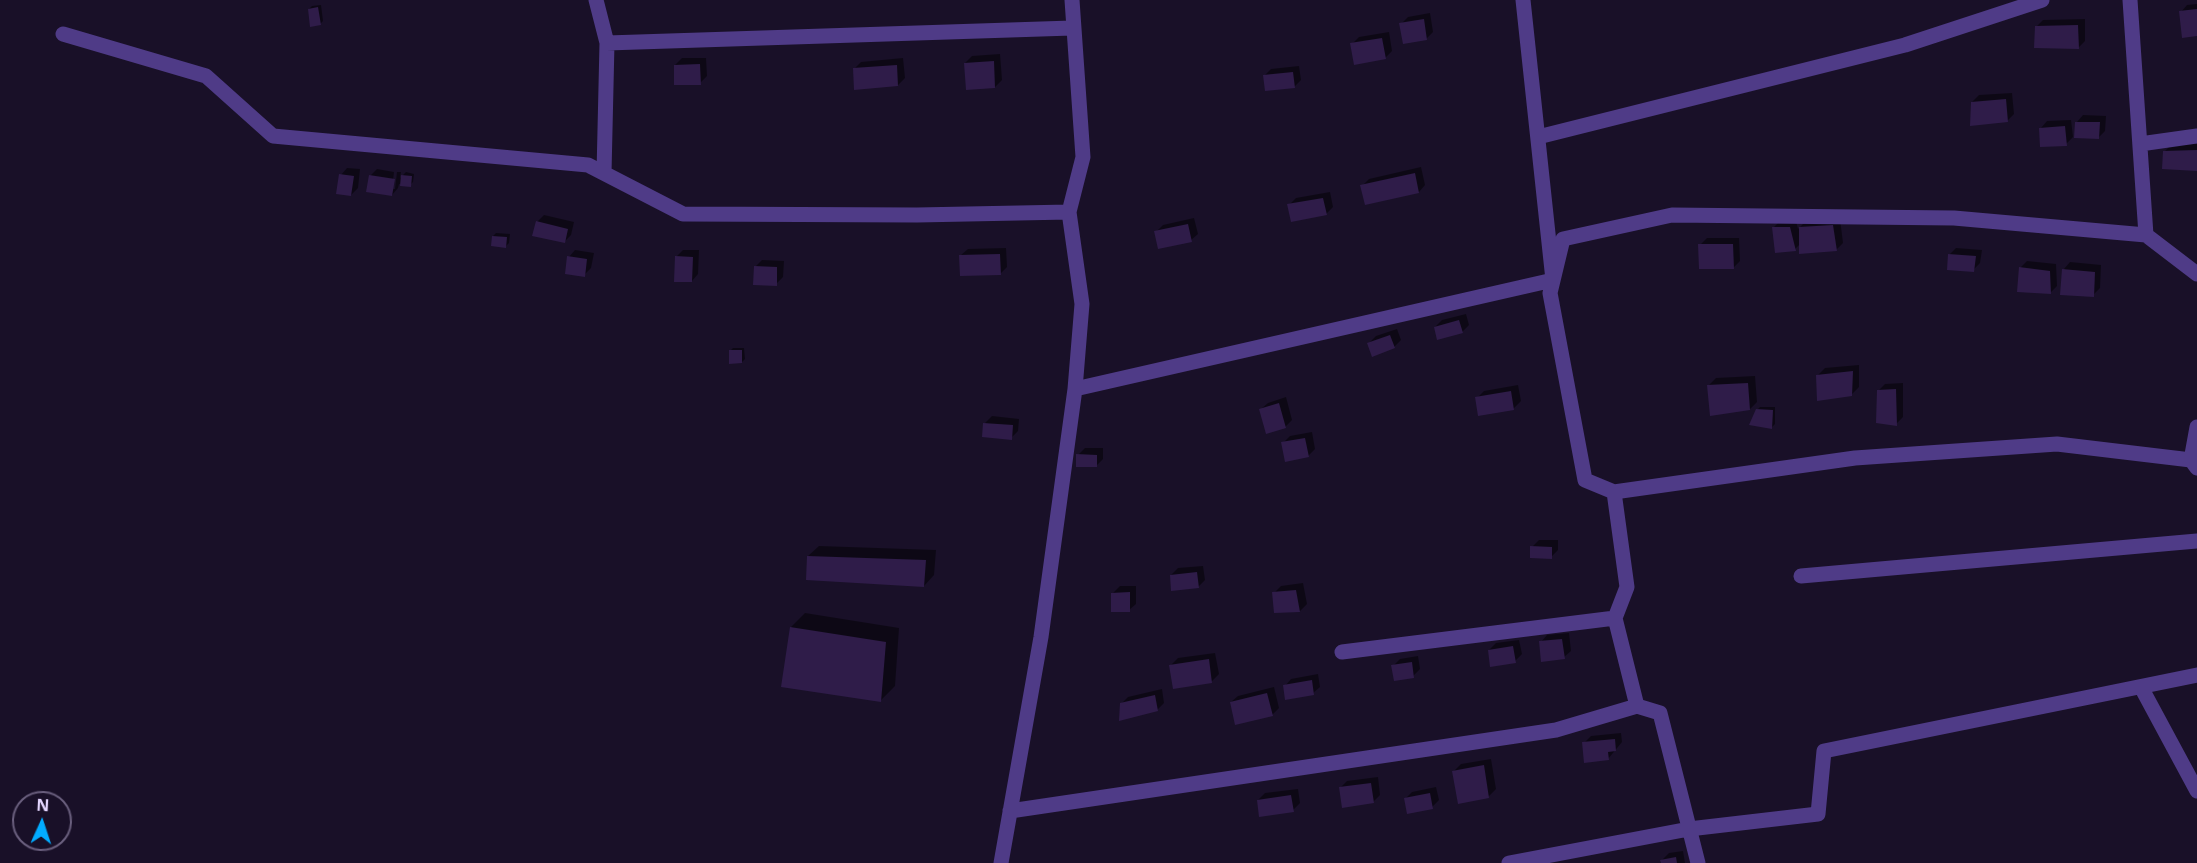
<!DOCTYPE html>
<style>
body{margin:0}
#map{position:relative;width:2197px;height:863px;overflow:hidden;background:#191028;font-family:"Open Sans",sans-serif}
canvas{display:block}
.north{position:absolute;left:12px;top:791px;width:60px;height:60px;box-sizing:border-box;background:#191028;border:2px solid #6a5f7e;border-radius:50%;rotate:3deg;font-size:16px;font-weight:700;line-height:24px;text-align:center;color:#e4d6ff}
.north::after{content:'';display:block;margin:auto;width:21px;height:27px;background:#02abff;clip-path:polygon(50% 0,100% 100%,50% 72%,0 100%)}
</style>
<div id="map">
<canvas width="2197" height="863"></canvas>
<div class="north">N</div>
</div>
<script>
const g = document.querySelector('canvas').getContext('2d');
g.lineJoin = 'round';
function fillPath(path, color) {
  g.fillStyle = color;
  g.fill(path, 'evenodd');
}
function trace(path, color, width, dash) {
  g.strokeStyle = color;
  g.lineWidth = width;
  g.lineCap = dash ? 'butt' : 'round';
  g.setLineDash(dash || []);
  g.stroke(path);
}
fillPath(new Path2D(`
 M2197 4V35L2181 12 2187 5Z
 M321 5 323 21 320 24 309 9 312 6Z
 M1430 13 1433 32 1426 39 1401 24 1408 17Z
 M2085 19V41L2078 48 2036 27 2043 20Z
 M1389 32 1392 51 1385 58 1352 44 1359 37Z
 M1000 54 1002 80 995 87 965 63 972 56Z
 M682 58H706L707 76 700 83 675 65Z
 M903 58 905 78 898 85 854 69 861 62Z
 M1299 66 1301 80 1294 87 1264 76 1271 69Z
 M2012 93 2014 114 2007 121 1972 102 1979 95Z
 M2083 115 2106 116 2105 131 2098 138 2077 122Z
 M2071 120 2073 137 2066 144 2041 128 2047 121Z
 M2197 144V170L2164 152 2171 145Z
 M1421 167 1425 185 1419 192 1362 186 1369 179Z
 M347 168 360 169 358 188 351 195 341 175Z
 M377 169 394 172 392 189H395L397 172H401L400 178 406 172 414 174 413 182 410 185 399 184 398 188 392 195 370 176Z
 M1330 192 1333 207 1326 214 1289 205 1296 198Z
 M544 215 574 222 571 235 564 242 537 222Z
 M1194 218 1198 234 1191 240 1156 232 1163 225Z
 M1840 219 1843 243 1836 250 1800 244 1795 249 1774 227 1780 221H1796L1798 229 1807 220Z
 M496 233 510 234 509 243 506 246 493 236Z
 M1707 238H1739L1740 261 1733 268 1700 245Z
 M1006 248 1007 267 1000 274 961 255 968 249Z
 M1956 248 1982 250 1980 263 1973 270 1949 255Z
 M575 250 594 253 591 268 584 275 569 257Z
 M683 250H699L698 274 692 281 676 257Z
 M762 260 784 261 783 277 776 284 755 267Z
 M2027 261 2056 264 2057 286 2051 292 2020 268Z
 M2070 262 2101 265 2100 288 2093 295 2064 269Z
 M1466 314 1469 325 1462 332 1435 327 1442 320Z
 M1397 329 1401 340 1394 347 1369 343 1376 336Z
 M733 348H744L745 359 742 362 730 351Z
 M1859 365V387L1852 394 1818 375 1825 368Z
 M1755 376 1757 402 1750 409 1709 385 1716 378Z
 M1903 383V417L1896 424 1878 391 1885 384Z
 M1518 385 1521 401 1514 408 1477 398 1484 391Z
 M1286 397 1292 420 1285 427 1261 409 1268 403Z
 M1760 407H1775V424L1772 427 1757 410Z
 M992 416 1019 419 1018 431 1011 438 985 423Z
 M1312 432 1315 449 1308 456 1283 443 1290 436Z
 M1085 448H1103V459L1096 466 1078 455Z
 M1539 540H1558V550L1551 557 1532 547Z
 M819 546 936 550 934 575 924 586 808 556Z
 M1203 566 1205 580 1198 587 1171 575 1178 568Z
 M1303 583 1307 604 1300 611H1276L1274 593 1281 586Z
 M1120 586H1136V604L1129 610 1113 593Z
 M805 613 899 628 895 686 881 700 791 627Z
 M1569 633 1571 651 1564 657 1541 642 1547 635Z
 M1519 640 1522 654 1515 661 1489 650 1496 643Z
 M1215 653 1219 674 1212 681 1171 665 1178 658Z
 M1418 656 1420 669 1413 676 1393 666 1400 659Z
 M1318 674 1320 687 1313 693 1285 686 1291 679Z
 M1274 687 1279 708 1272 715 1231 702 1238 696Z
 M1162 689 1164 703 1157 710 1121 704 1128 697Z
 M1621 733 1622 742 1608 759 1584 743 1591 736Z
 M1491 759 1496 789 1489 796 1454 771 1461 764Z
 M1378 777 1380 795 1373 802 1340 788 1347 781Z
 M1436 787 1439 800 1432 807 1405 799 1412 792Z
 M1298 789 1300 803 1293 810 1258 800 1265 793Z
 M1683 851 1685 863H1662V860L1669 853Z`), '#0007');
fillPath(new Path2D(`
 M318 7 321 25 310 27 308 9Z
 M2197 9V36L2182 38 2179 11Z
 M1424 19 1427 40 1403 44 1399 23Z
 M2078 25 2079 49 2034 48 2035 26Z
 M1382 38 1386 59 1354 65 1350 43Z
 M994 61 995 88 966 90 964 63Z
 M700 64 701 85H674V65Z
 M897 65 898 86 854 90 853 68Z
 M1293 72 1295 88 1265 91 1263 75Z
 M2006 99 2008 122 1970 126 1971 102Z
 M2075 122H2100L2099 139 2074 138Z
 M2065 126 2067 146 2040 147 2039 128Z
 M2197 150V171L2162 169 2163 151Z
 M1415 173 1419 193 1365 205 1360 185Z
 M339 174 354 176 351 196 336 194Z
 M369 175 395 179 392 196 366 192Z
 M401 175 412 176 411 187 400 186Z
 M1323 198 1327 215 1291 222 1287 204Z
 M536 221 568 229 565 243 532 236Z
 M1188 224 1192 242 1158 249 1154 231Z
 M1833 225 1837 251 1799 254V227Z
 M1772 227H1790L1796 251 1775 253Z
 M492 236 507 237 506 248 491 246Z
 M1698 244H1733L1734 269H1699Z
 M1000 254 1001 275 960 276 959 255Z
 M1948 254 1976 256 1974 272 1947 270Z
 M567 256 587 259 585 277 565 274Z
 M675 256 693 257 692 282H674Z
 M754 266 777 267V286L753 285Z
 M2019 267 2050 271 2051 294 2017 292Z
 M2062 269 2095 272 2094 297 2060 295Z
 M1459 320 1463 333 1437 340 1434 327Z
 M1390 335 1395 348 1372 357 1367 343Z
 M729 350H742V363L729 364Z
 M1853 371 1852 396 1817 401 1816 375Z
 M1748 383 1750 410 1710 416 1707 385Z
 M1896 389 1897 426 1876 423 1877 390Z
 M1511 391 1514 410 1478 416 1475 397Z
 M1279 403 1286 428 1266 434 1259 409Z
 M1756 409 1773 410 1772 429 1749 425Z
 M983 423 1013 425 1012 440 982 437Z
 M1305 438 1309 457 1285 462 1281 442Z
 M1076 454 1097 455V467H1076Z
 M1530 546 1552 547V559L1530 558Z
 M807 556 926 560 924 587 806 580Z
 M1197 572 1199 588 1171 591 1170 575Z
 M1296 590 1300 612 1274 613 1272 592Z
 M1130 592V612H1111V593Z
 M790 627 886 642 881 702 781 687Z
 M1562 639 1565 659 1541 662 1539 641Z
 M1513 646 1516 663 1490 667 1488 650Z
 M1209 659 1212 683 1173 689 1169 665Z
 M1412 662 1414 678 1394 681 1391 665Z
 M1312 680 1314 695 1285 700 1283 685Z
 M1267 693 1273 716 1235 725 1230 702Z
 M1155 695 1158 711 1119 721 1120 703Z
 M1615 739 1616 751 1608 752 1609 760 1584 763 1582 742Z
 M1484 765 1489 798 1458 804 1452 771Z
 M1371 783 1374 803 1342 808 1339 787Z
 M1430 793 1433 809 1407 814 1404 798Z
 M1291 795 1294 812 1259 817 1257 800Z
 M1676 857 1677 863H1661L1660 860Z`), '#2f1c49');
trace(new Path2D(`
 M596 0 607 43 604 173
 M2130 0 2146 235 2197 274
 M63 34 206 76 273 136 588 165 683 214 917 215 1069 212
 M607 43 1072 28
 M1538 137 1905 45 2042 0
 M2140 144 2197 136
 M1075 389 1553 280 1523 0
 M2191 460 2197 427
 M1614 492 1855 458 2057 444 2191 460 2197 468
 M1801 576 2197 541
 M1342 652 1615 618
 M2141 687 2197 791
 M1010 811 1556 730 1637 706
 M1001 863 1041 637 1075 389 1082 304 1069 212 1083 157 1072 0
 M1509 863 1689 829 1818 814 1824 751 2197 675
 M1698 863 1660 713 1637 706 1615 618 1627 587 1614 492 1585 480 1550 293 1563 239 1672 215 1954 218 2146 235`), '#4f3b87', 15);
</script>
